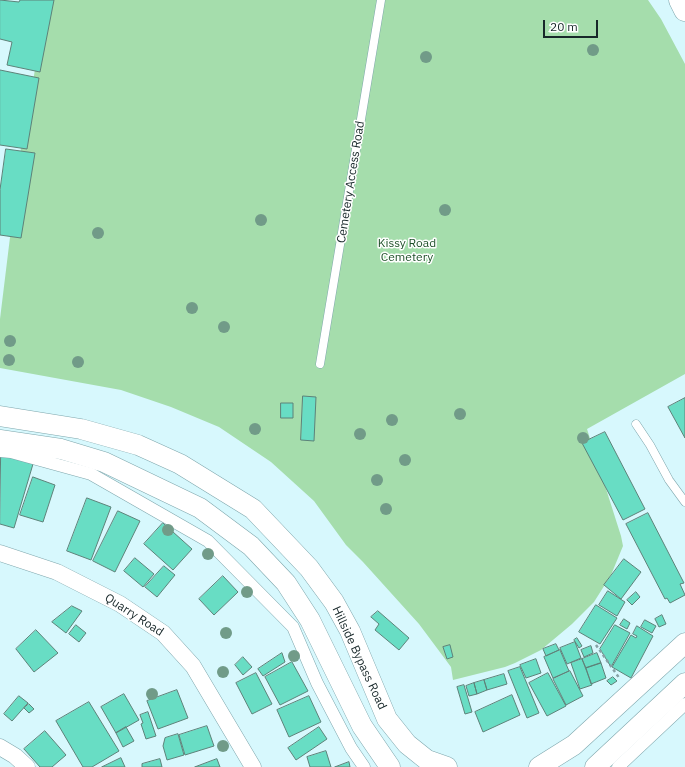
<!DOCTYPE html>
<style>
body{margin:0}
#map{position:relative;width:685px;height:767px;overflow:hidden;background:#d7f8fd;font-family:"IBM Plex Sans",sans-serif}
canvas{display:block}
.scale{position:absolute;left:543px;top:20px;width:55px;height:18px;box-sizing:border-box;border:2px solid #18282a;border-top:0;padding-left:5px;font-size:12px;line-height:14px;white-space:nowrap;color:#18282a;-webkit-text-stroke:3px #fff;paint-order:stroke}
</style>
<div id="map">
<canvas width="685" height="767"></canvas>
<div class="scale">20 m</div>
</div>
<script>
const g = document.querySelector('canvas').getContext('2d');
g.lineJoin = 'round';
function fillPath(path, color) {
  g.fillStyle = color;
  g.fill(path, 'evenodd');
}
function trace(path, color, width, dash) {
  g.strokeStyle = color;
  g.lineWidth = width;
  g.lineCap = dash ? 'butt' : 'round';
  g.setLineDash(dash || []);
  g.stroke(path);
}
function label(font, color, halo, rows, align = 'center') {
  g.font = font + ' "IBM Plex Sans",sans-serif';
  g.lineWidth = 3;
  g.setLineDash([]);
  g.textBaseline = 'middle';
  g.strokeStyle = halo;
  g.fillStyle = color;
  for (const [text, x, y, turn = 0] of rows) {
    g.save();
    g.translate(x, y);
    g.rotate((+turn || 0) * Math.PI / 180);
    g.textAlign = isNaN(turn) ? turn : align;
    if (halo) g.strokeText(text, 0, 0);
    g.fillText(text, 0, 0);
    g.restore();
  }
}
fillPath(new Path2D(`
 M45 0H648L661 19 685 64V374L587 429 621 536 623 546 611 575 594 602 572 624 541 650 515 663 505 667 453 680 451 667 419 624 363 562 346 545 314 501 271 462 219 427 171 407 121 390 0 368V319L24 123 29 110Z`), '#a5ddac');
const building = new Path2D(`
 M0 0 19 2 20 0H54L40 72 7 65 12 42 0 39Z
 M0 70 39 78 27 149 0 145Z
 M6 149 35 153 21 238 0 235V190Z
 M303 396 316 397 314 441 301 440Z
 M685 398V438L668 407Z
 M281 403H293V418H281Z
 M605 432 645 509 623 520 582 443Z
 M1 454 33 464 14 528 0 524Z
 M33 477 55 485 43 522 20 515Z
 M87 498 111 507 91 560 67 551Z
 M118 511 140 521 115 572 93 561Z
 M648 513 684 583 680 584 685 595 670 603 667 598 665 599 626 524Z
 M163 523 192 549 173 570 144 544Z
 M135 558 154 574 143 587 124 571Z
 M624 559 641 572 621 599 604 585Z
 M164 566 175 575 157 597 145 587Z
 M223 576 238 592 214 615 199 599Z
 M608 591 625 602 617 616 599 605Z
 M636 592 640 597 632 605 627 600Z
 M596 605 617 618 600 644 579 632Z
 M72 606 82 611 66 633 52 622Z
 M378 611 409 638 399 650 375 630 379 624 371 617Z
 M662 615 666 624 659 627 655 619Z
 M624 619 630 623 627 629 620 625Z
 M645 620 656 626 652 633 641 627Z
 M76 625 86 633 79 642 69 634Z
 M615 625 630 633 611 667 600 649Z
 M637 626 653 636 631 678 612 667 631 635 636 638 637 636 633 634Z
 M36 630 58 653 34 672 16 649Z
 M577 638 582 646 579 648 574 640Z
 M575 642 581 658 567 664 560 648Z
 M556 644 559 650 546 656 543 649Z
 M450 645 453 657 447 659 443 647Z
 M591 646 593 653 584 657 581 650Z
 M560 650 569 671 553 678 544 657Z
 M282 653 285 662 263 676 258 669Z
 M597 653 601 663 586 668 582 659Z
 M243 657 252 667 243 675 235 665Z
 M536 659 541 673 526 678 520 665Z
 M582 659 592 685 580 689 571 663Z
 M292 662 308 691 280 705 265 677Z
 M601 663 606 678 591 684 586 668Z
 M520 667 539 713 527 718 508 671Z
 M570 671 583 696 566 705 553 679Z
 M256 673 272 704 252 714 236 683Z
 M548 673 566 706 547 716 529 683Z
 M504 674 507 684 487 690 484 680Z
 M613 677 617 681 611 685 607 681Z
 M484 680 487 690 477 694 474 683Z
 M474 683 477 694 469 696 466 686Z
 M464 685 472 712 465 714 457 687Z
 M177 690 188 718 158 729 147 701Z
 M124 694 139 720 116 733 101 707Z
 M512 695 520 715 483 732 475 712Z
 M19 696 28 703 12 721 4 714Z
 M309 696 321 722 289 737 277 710Z
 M89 702 119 751 92 767H83L56 721Z
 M29 704 34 709 29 713 24 708Z
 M148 712 156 736 146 739 141 724 143 723 140 715Z
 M207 726 214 746 185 755 179 735Z
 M126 727 134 741 123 747 116 733Z
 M319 727 327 739 296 760 288 748Z
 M45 731 66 755 52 767H40L24 749Z
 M178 734 184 755 167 760 163 746 165 738Z
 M326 751 331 767H310L307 757Z
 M121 758 125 767H102Z
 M160 759 162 767H142V764Z
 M217 759 220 767H195Z
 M349 762 350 767H335Z`);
fillPath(building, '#68ddc4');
trace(building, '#5d8279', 1);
const service = new Path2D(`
 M320 364 381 0
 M636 424 650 445 669 480 685 502`);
const pedestrian = new Path2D(`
 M0 451 11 452 91 474 208 541 293 627 317 683 351 748 364 767
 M618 767 685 704`);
const minor = new Path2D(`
 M0 553 57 572 120 604 163 633 193 666 253 767
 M0 747 15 756 27 767`);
const tertiary = new Path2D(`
 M0 416 81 429 138 445 180 464 253 509 309 568 334 602 350 631 387 719 407 744 427 760 447 767
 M0 440 61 449 104 462 200 508 251 546 286 583 310 620 362 726 390 767
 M539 767 574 745 685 643
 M595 767 685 683`);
const secondary = new Path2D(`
 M680 0 685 10`);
trace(service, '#7ea6ac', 9);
trace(pedestrian, '#7ea6ac', 13);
trace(minor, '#7ea6ac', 17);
trace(tertiary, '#7ea6ac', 21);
trace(secondary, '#7ea6ac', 23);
trace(new Path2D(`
 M596 645 620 679`), '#87a1a5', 2.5, [3, 3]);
trace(service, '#fff', 8);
trace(pedestrian, '#fff', 12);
trace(minor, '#fff', 16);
trace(tertiary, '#fff', 20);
trace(secondary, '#fff', 22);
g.fillStyle = '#719b88';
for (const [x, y] of [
 [593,50],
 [426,57],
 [445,210],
 [261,220],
 [98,233],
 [192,308],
 [224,327],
 [10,341],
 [9,360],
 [78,362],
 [460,414],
 [392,420],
 [255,429],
 [360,434],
 [583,438],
 [405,460],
 [377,480],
 [386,509],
 [168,530],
 [208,554],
 [247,592],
 [226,633],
 [294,656],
 [223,672],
 [152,694],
 [223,746]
]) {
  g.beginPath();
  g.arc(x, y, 6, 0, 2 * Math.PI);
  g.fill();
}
label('12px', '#18282a', '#fff', [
 ["Cemetery Access Road",351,182,-81],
 ["Quarry Road",134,615,33],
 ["Hillside Bypass Road",359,658,65]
]);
label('12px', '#1d4f28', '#fff', [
 ["Kissy Road",407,244],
 ["Cemetery",407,258]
]);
</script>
